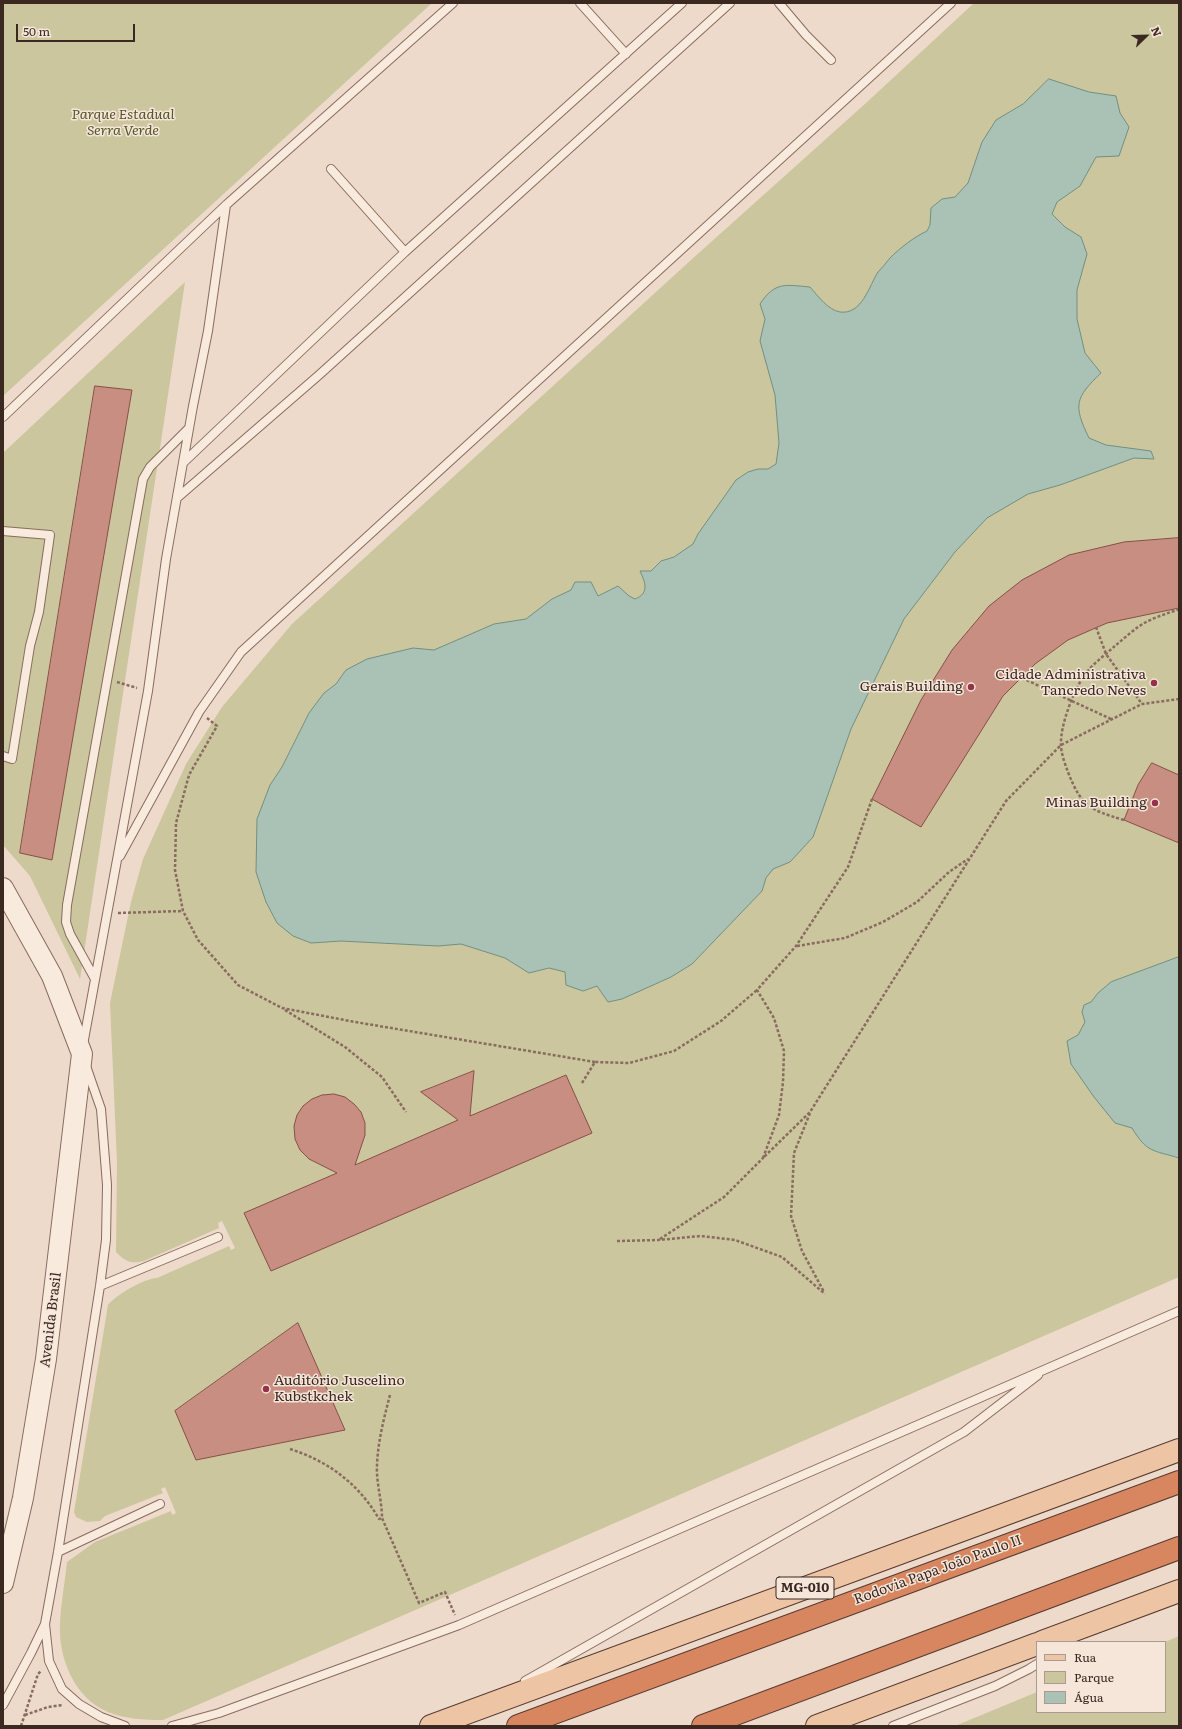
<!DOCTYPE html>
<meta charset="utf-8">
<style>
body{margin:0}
#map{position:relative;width:1182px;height:1729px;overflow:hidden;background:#eddaca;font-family:Literata,serif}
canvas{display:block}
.frame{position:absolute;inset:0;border:4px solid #3a2821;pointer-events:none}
.legend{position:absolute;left:1036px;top:1641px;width:130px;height:72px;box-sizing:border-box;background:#f5e6d9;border:1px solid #aa9a8f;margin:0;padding:5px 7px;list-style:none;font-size:12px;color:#3a2821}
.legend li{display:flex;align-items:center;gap:8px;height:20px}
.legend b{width:20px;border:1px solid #aa9a8f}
.north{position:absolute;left:1126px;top:16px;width:40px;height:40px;-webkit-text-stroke:3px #f5e6d9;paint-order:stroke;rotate:67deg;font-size:11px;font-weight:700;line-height:16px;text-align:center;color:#3a2821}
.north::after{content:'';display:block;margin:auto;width:14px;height:18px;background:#3a2821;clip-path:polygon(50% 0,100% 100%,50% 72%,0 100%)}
.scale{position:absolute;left:16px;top:24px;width:119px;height:18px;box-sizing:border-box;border:2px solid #3a2821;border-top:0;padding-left:5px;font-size:12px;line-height:14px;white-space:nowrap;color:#3a2821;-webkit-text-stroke:3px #f5e6d9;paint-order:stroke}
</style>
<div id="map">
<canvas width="1182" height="1729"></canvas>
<div class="frame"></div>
<ul class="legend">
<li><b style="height:5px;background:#eec5a4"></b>Rua</li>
<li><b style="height:11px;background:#cbc69e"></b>Parque</li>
<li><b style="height:11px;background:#aac2b5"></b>Água</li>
</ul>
<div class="north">N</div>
<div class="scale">50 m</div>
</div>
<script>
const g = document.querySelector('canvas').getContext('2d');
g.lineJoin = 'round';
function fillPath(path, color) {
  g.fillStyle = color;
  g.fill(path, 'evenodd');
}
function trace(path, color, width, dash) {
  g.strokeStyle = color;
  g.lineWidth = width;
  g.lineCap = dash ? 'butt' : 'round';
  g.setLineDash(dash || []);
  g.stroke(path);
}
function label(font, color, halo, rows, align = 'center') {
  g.font = font + ' Literata,serif';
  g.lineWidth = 3;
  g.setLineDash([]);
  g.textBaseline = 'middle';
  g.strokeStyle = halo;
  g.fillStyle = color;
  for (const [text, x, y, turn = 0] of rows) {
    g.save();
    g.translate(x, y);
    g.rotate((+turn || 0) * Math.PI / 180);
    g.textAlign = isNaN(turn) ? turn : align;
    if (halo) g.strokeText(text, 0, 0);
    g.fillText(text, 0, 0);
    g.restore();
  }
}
fillPath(new Path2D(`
 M3 3H432L3 396Z
 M974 3H1179V1277L163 1720C144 1720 125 1719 108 1712 74 1698 58 1657 60 1623 61 1603 65 1582 67 1562L95 1542 171 1511 172 1515 176 1513 165 1487 161 1489 163 1493 105 1516 100 1521 87 1522 76 1517 74 1512 108 1305C116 1295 145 1278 157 1278L229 1246 231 1250 235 1248 222 1221 218 1223 219 1228 144 1261C131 1264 126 1262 116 1252L117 1162 110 1003 131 902 143 859 186 764 222 707 292 624 691 260 866 103Z
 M185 282 80 979 30 876 3 845V453Z
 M1179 1636V1726H955L1037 1692V1712H1165V1642Z`), '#cbc69e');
const water = new Path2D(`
 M1049 79 1089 92 1116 96 1120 113 1129 127 1119 156 1096 157 1080 186 1057 202 1052 214 1065 227 1081 237 1087 254 1077 290V319L1085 353 1101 373C1075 398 1073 405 1089 438L1106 445 1151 451 1154 459 1134 458 1060 485 1028 494 987 518 955 552 904 619 851 729 813 837 790 862 773 869 766 878 762 891 692 964 671 977 622 999 608 1002 597 986 583 991 566 985 565 972 549 968 529 973 505 958 461 944 438 946 341 941 311 943 293 936 277 923 266 902 256 872 257 819 270 785 282 767 309 713 324 693 336 684 346 670 367 659 413 648 434 650 494 624 526 619 552 599 571 590 575 582H591L598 596 618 586 629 596 635 599C650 593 645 582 640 571H651L661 561 674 557 693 544 698 534 736 480 748 472 758 469H768L776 464 779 443 775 395 760 341 765 319 760 304C775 281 786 285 810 287 818 296 828 310 840 312 862 315 869 286 878 272 882 268 886 263 890 258 900 248 914 237 927 231L930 225 931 208 942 199 955 197 968 183 982 142 996 120 1023 104Z
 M1179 957V1158C1153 1150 1147 1153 1132 1128L1115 1123 1094 1097 1071 1064 1067 1041 1078 1035 1085 1022 1082 1012 1084 1005 1091 1002 1098 993 1111 982Z`);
fillPath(water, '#aac2b5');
trace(water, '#719081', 1);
const building = new Path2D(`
 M95 386 132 390 52 860 20 853Z
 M1179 538V608L1107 623 1068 640 1035 664 1003 696 921 827 872 799 921 700 952 650 989 606 1022 580 1069 555 1124 542Z
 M1152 763 1179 775V843L1124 820 1138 785Z
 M474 1071 470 1116 566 1075 592 1133 271 1271 244 1213 337 1173 309 1159 300 1150 295 1139 294 1126 297 1115 303 1106 312 1099 322 1095 334 1094 345 1097 354 1104 361 1112 365 1123V1135L355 1165 458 1120 421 1092Z
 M298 1323 345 1430 196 1460 175 1411Z`);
fillPath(building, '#c98e82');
trace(building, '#875046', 1);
const service = new Path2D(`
 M580 3 626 54
 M779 3 806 35 831 60
 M331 169 405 252
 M3 417 226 205 453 3
 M184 462 405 252 682 3
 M177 498 319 375 730 3
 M3 531 50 535 39 612 30 646 12 759 3 756
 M120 856 199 712 241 652 951 3
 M95 979 70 934 66 922 67 905 143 479 150 467 189 428
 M83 1045 148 691 166 559 193 406 208 331 226 205
 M100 1286 218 1237
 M58 1552 160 1504
 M45 1624 49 1661 62 1689 79 1704 101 1717 125 1726
 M525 1681 964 1432 1038 1375
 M3 1705 31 1653 45 1624 58 1552 100 1286 106 1240 107 1185 101 1109 86 1066
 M172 1726 219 1713 459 1625 1179 1311
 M893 1726 995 1686 1029 1669 1037 1664`);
const tertiary = new Path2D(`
 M3 888 52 976 82 1054 46 1359 23 1498 3 1583`);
const primary = new Path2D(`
 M1042 1642 1179 1591
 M431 1726 1179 1450
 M817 1726 1037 1644`);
const motorway = new Path2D(`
 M518 1726 1179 1482
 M703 1726 1179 1548`);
trace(service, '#896b5f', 10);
trace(tertiary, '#896b5f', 22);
trace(primary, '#583b32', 24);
trace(motorway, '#583b32', 24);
trace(new Path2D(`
 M1096 627 1106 654 1142 704
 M1022 678 1111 719
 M117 682 137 688
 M207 718 217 726 189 775 176 823 175 870 183 911 198 940 238 985 282 1008 355 1022 595 1062
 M872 799 848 867 796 946 757 990 774 1018 784 1051 783 1082 779 1115 763 1158 810 1112 1006 801 1061 745 1142 704 1179 699
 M1124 820C1090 810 1081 806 1068 772 1065 764 1061 753 1061 745 1060 725 1074 690 1085 674 1094 663 1106 654 1116 645 1126 637 1136 627 1148 621 1158 616 1169 613 1179 609
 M118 913 183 911
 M797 946 845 938 883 922 917 902 949 872 968 859
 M285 1010 345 1047 382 1077 406 1112
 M582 1083 595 1062 629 1063 674 1051 721 1021 757 990
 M810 1113 794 1153 791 1216 802 1251 824 1292
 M660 1239 724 1197 763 1158
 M617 1241 658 1240 701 1236 735 1240 782 1257 825 1294
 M390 1395C384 1418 378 1441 377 1465 376 1482 382 1501 382 1518L419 1603 445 1592 455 1615
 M290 1449C328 1461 359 1484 379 1519L382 1518
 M25 1715 48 1707 63 1705
 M21 1726 38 1674 41 1671`), '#896b5f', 2.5, [3, 2]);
trace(service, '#f8eadd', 8);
trace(tertiary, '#f8eadd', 20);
trace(primary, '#eec5a4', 22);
trace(motorway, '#d78660', 22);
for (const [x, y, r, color] of [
 [1154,683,4,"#96314a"],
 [971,687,4,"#96314a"],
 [1155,803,4,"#96314a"],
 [266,1389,4,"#96314a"]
]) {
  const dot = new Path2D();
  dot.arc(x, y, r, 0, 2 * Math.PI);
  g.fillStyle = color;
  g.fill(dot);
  trace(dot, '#f5e6d9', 1.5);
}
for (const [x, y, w] of [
 [805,1588,58]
]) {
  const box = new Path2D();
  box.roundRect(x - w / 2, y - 11, w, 22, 3);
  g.fillStyle = '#f5e6d9';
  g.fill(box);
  trace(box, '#3a2821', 1);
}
label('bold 13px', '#3a2821', null, [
 ["MG-010",805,1588]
]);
label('italic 14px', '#555629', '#f5e6d9', [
 ["Parque Estadual",123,115],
 ["Serra Verde",123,131]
]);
label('14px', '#3a2821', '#f5e6d9', [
 ["Cidade Administrativa",1146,675],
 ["Tancredo Neves",1146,691],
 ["Gerais Building",963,687],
 ["Minas Building",1147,803],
 ["Auditório Juscelino",274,1381,"left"],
 ["Kubstkchek",274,1397,"left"]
], 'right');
label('14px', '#3a2821', '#f5e6d9', [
 ["Avenida Brasil",51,1320,-83],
 ["Rodovia Papa João Paulo II",938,1570,-20]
]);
</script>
